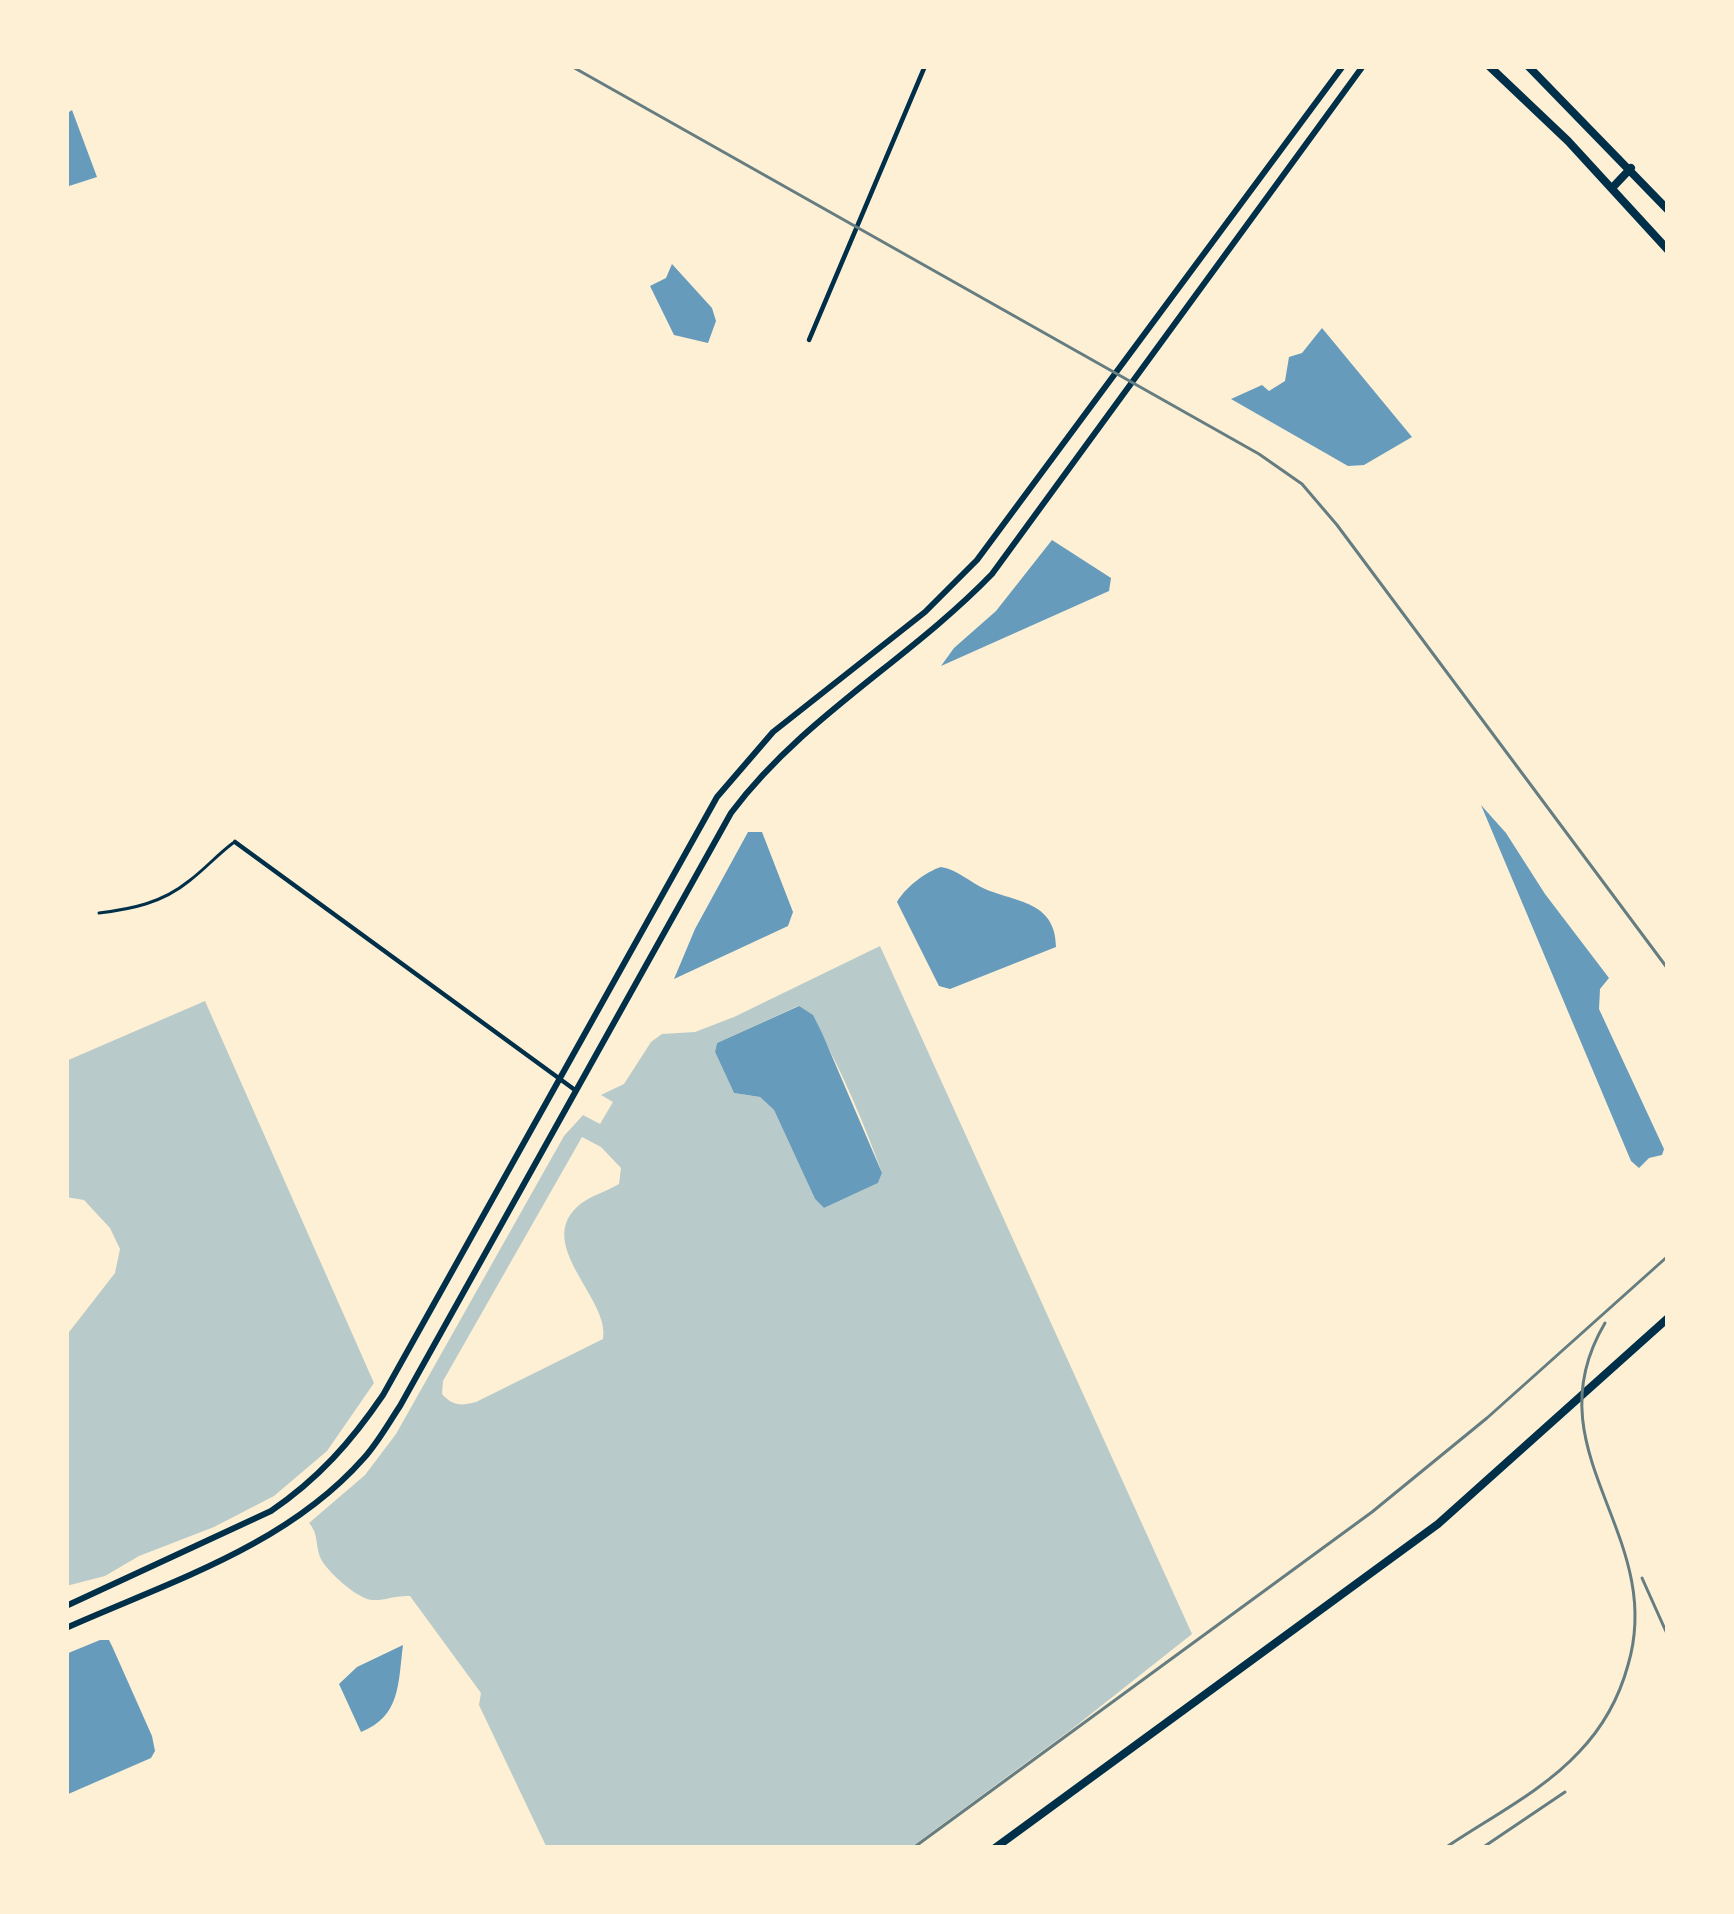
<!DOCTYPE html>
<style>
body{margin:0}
#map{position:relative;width:1734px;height:1914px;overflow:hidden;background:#fdf0d5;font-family:Quicksand,sans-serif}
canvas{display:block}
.frame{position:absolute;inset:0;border:69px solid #fdf0d5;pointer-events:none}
</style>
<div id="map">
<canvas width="1734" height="1914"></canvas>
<div class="frame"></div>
</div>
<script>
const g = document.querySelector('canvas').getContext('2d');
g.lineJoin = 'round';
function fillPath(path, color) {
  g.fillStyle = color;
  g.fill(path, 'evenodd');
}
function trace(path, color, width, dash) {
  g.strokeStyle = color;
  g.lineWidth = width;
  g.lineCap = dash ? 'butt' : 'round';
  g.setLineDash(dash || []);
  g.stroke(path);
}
fillPath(new Path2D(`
 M880 946 1192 1634 1072 1729 910 1848H547L479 1705 481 1693 410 1596C396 1595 384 1601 372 1600 357 1599 327 1571 321 1559 315 1546 319 1534 309 1523L365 1475 396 1434 564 1136 583 1115 600 1124 613 1102 601 1095 624 1084 651 1042 662 1034 695 1032 734 1017ZM798 1006C822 1017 872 1143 882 1173L878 1183 824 1208 815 1199 774 1110 760 1097 734 1093 715 1052 717 1043ZM582 1137 601 1147 621 1168 619 1184C606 1192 588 1196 577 1207 535 1246 611 1300 603 1339L476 1402C460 1406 453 1406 442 1394L443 1381Z
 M205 1001 374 1383 327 1451 274 1496 214 1527 139 1556 105 1576 66 1586V1336L115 1273 120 1249 110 1228 84 1200 66 1197V1061Z`), '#b9caca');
fillPath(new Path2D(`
 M72 110 97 177 66 187V114Z
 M672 264 712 308 716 321 708 343 674 335 650 286 666 278Z
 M1322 328 1412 437 1364 465 1348 466 1231 399 1262 385 1269 391 1285 381 1289 357 1302 353Z
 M1052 540 1111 578 1109 591 941 666 954 648 996 611Z
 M1481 805 1506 833 1545 894 1609 978 1600 989 1599 1009 1664 1149 1662 1155 1649 1158 1639 1168 1631 1161Z
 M748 832H762L793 912 788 926 674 979 695 929Z
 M941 867C956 869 970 882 985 889 1015 902 1056 901 1056 947L950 989 939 986 897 902C905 888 925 872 941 867Z
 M799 1006 813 1015 822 1033 882 1173 878 1183 824 1208 815 1199 774 1110 760 1097 734 1093 715 1052 717 1043Z
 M100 1640H109L112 1646 152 1736 155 1751 151 1758 66 1795V1654Z
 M403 1645C398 1683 401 1716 361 1732L339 1684 357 1667Z`), '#669bbc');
trace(new Path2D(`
 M99 913C132 909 162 903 189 881 205 869 217 855 233 843`), '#003049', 3);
trace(new Path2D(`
 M809 340 925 66
 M235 842 575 1090`), '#003049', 4.5);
trace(new Path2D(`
 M66 1606 271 1511C318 1479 351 1442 383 1395L717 797 773 732 925 612 977 560 1343 66
 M66 1628C169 1582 286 1546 363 1459 377 1444 388 1424 400 1406L731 813C803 717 909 660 992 574L1363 66`), '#003049', 6);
trace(new Path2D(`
 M995 1848 1438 1524 1668 1318`), '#003049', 8);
trace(new Path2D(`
 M1489 66 1568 141 1668 250
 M1528 66 1668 210
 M1613 187 1631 168`), '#003049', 8);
trace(new Path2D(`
 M571 66 1259 454 1302 484 1337 525 1668 969
 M1642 1578 1668 1636
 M913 1848 1372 1512 1487 1418 1668 1256
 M1445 1848C1489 1818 1543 1791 1579 1752 1603 1727 1619 1698 1628 1665 1667 1533 1529 1451 1605 1323
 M1482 1848 1565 1792`), '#657d81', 3);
</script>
